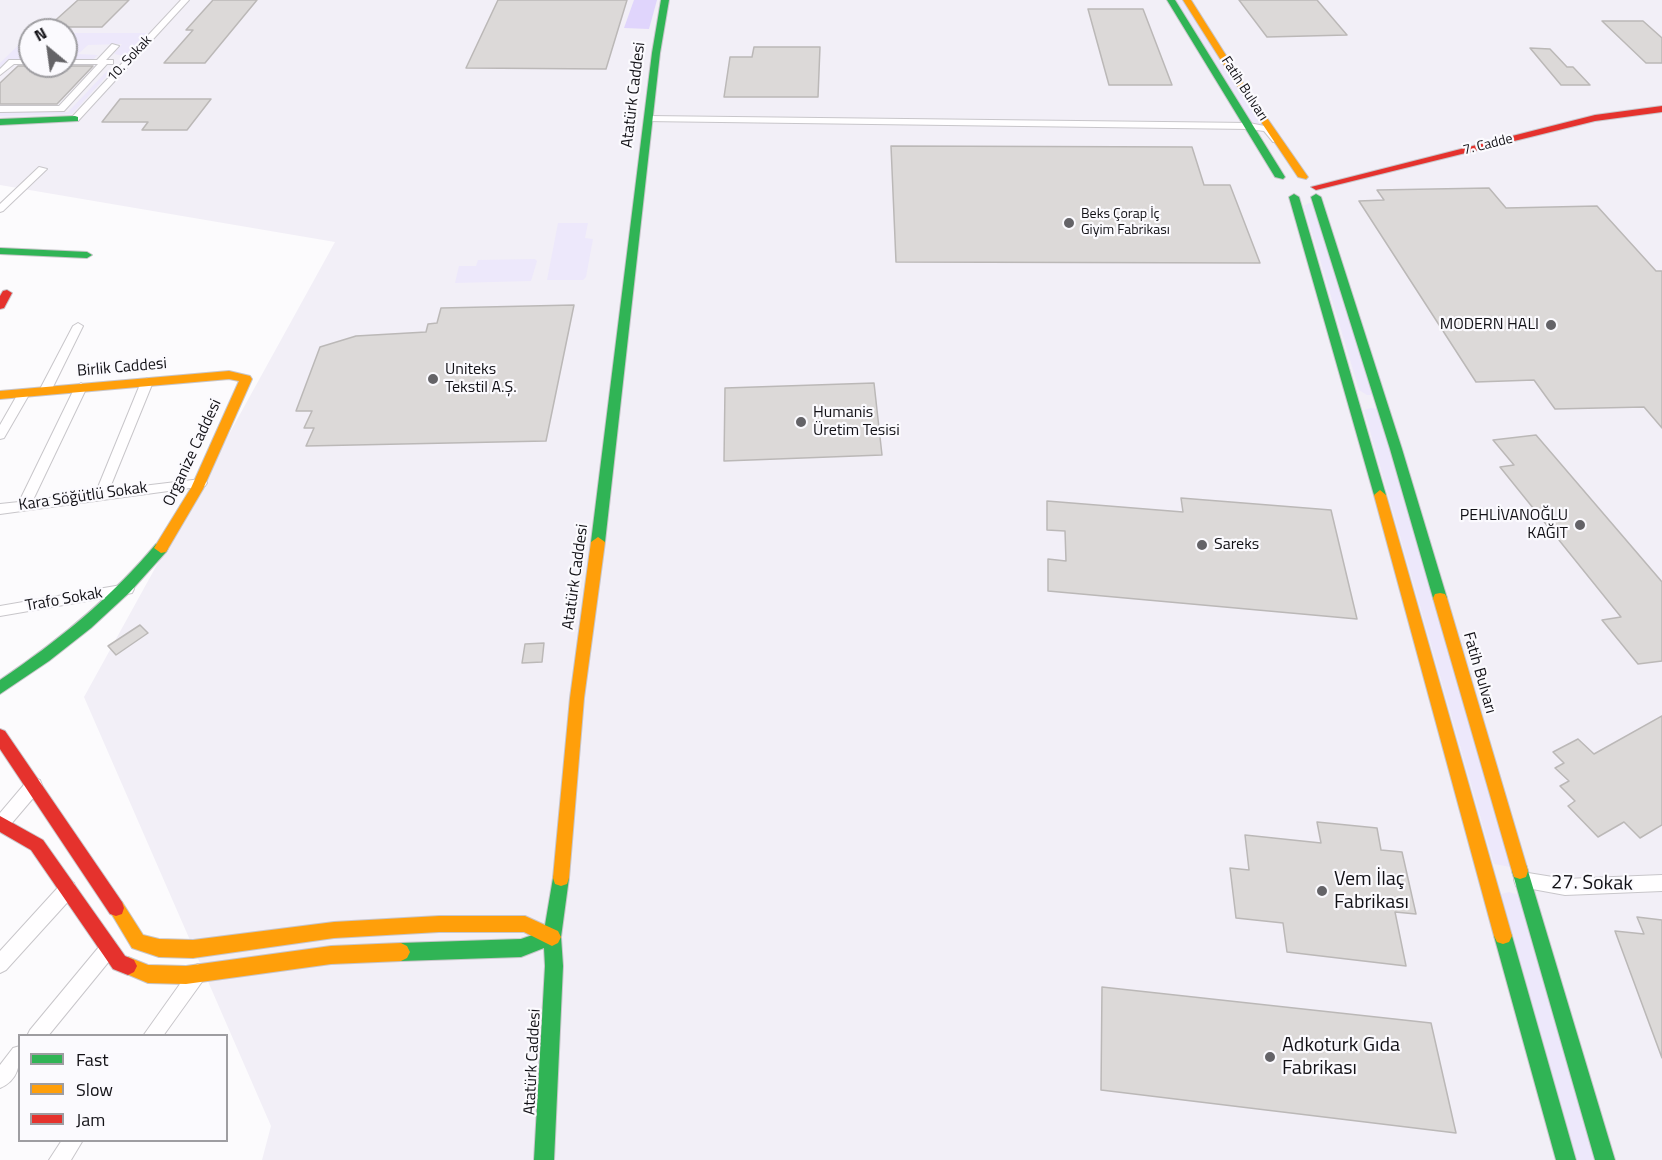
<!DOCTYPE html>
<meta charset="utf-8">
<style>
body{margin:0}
#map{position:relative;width:1662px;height:1160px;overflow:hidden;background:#fcfbfd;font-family:"Titillium Web",sans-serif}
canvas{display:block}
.legend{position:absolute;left:18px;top:1034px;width:210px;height:108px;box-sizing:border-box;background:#fbfafe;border:2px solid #9e9da1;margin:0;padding:8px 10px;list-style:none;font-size:18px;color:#121116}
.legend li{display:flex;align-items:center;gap:12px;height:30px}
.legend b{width:30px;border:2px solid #9e9da1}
.north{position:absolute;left:18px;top:18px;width:60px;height:60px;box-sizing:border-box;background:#fbfafe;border:2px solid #9e9da1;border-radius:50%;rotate:331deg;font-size:16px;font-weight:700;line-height:24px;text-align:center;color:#121116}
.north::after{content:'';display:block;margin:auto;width:21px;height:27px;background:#646367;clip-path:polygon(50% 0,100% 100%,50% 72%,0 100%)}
</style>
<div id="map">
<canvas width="1662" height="1160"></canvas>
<ul class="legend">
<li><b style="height:8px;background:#30b455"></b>Fast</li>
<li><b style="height:8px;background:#ff9f0a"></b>Slow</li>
<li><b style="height:8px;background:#e5322d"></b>Jam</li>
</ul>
<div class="north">N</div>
</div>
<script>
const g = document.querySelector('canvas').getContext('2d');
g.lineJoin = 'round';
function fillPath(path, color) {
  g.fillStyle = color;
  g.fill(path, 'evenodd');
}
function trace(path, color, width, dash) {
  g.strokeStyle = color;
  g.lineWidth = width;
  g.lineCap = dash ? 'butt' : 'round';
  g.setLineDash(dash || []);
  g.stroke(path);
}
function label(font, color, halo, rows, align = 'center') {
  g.font = font + ' "Titillium Web",sans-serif';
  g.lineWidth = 4.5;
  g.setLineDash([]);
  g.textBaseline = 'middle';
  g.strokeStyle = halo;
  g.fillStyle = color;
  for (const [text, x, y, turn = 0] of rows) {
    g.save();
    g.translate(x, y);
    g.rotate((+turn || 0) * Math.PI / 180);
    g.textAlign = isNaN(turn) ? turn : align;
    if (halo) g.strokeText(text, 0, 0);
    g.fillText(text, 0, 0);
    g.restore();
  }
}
fillPath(new Path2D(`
 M0 0H1662V1160H262L271 1126 84 697 335 242 0 185ZM30 30H66V66H30Z`), '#f2eff7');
fillPath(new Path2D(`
 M1176 0H1185L1264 126 1252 123Z
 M66 33H148L126 56 114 54 122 44 88 45 78 54 98 55 92 60H66Z
 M30 34V60H10L0 68V63Z
 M113 69 72 114 0 116V112H68L107 71Z
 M1309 203 1315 204 1374 395H1367L1359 390 1304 206Z
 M558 223H588L585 238 593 239 586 277 583 280H547Z
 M535 259 537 261 531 281 455 283 459 266H476L478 260Z
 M1371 408 1378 409 1511 867 1494 864 1364 410Z
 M1509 892 1519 895 1598 1160H1577L1501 894Z`), '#ede8fb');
fillPath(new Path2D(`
 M634 0H657L649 29 624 28Z`), '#e0d5fc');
const building = new Path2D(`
 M78 0H129L102 27H48Z
 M213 0H257L205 63H164L193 30H186Z
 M498 0H627L606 69 466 68Z
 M1239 0H1317L1347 35 1267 37Z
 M1088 9H1143L1172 85H1109Z
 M1602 21H1643L1662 38V63H1646Z
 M754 47H820L818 97H724L730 57H752Z
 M1530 48 1550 49 1567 67H1573L1590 85H1561Z
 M18 66H93L57 104H0V83Z
 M120 99H211L187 130H142L148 122H102Z
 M891 146 1192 147 1204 185H1230L1260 263 896 262Z
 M1489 188 1506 208 1597 206 1656 271H1662V428L1644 407 1555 409 1534 380 1476 382 1359 201 1384 200 1377 190Z
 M574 305 546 441 306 446 314 428H304L312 411H296L320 347 356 336 426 332 428 324 437 323 441 308Z
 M874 383 882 455 724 461 725 388Z
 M1536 435 1662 582V661L1638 664 1602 620 1621 617 1500 467 1514 465 1493 440Z
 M1181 498 1331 510 1357 619 1048 591V559L1066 561 1065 531 1047 530V501L1183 512Z
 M140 625 148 633 116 655 108 646Z
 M544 643 542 662 522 663 525 644Z
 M1662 716V825L1640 838 1624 822 1598 837 1568 806 1575 801 1560 786 1569 781 1555 768 1564 763 1553 752 1578 739 1594 754Z
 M1317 822 1377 828 1381 850 1402 852 1416 914 1395 912 1406 966 1287 952 1283 923 1236 918 1230 868 1249 870 1245 835 1321 843Z
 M1637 917 1662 920V1058L1615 931 1644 934Z
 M1102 987 1431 1023 1456 1133 1101 1090Z`);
fillPath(building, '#dcd9d8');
trace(building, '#bbb8b7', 1.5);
const street = new Path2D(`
 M181 0H189L78 121H72V117Z
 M112 44 119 46 106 60H113V64H107L64 111 0 112V106H59L98 64H66V60H97Z
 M9 60H30V64H14L0 75V69Z
 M648 116 1249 123 1270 127 1280 140 1273 142 1264 131 1249 129 645 121 644 119Z
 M39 167 47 169 3 211 0 212V204Z
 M78 323 83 326 51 391 45 395 41 394 39 391 73 326Z
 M147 378 153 382 109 490 201 479 205 480 207 483 205 486 0 514V504L19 502 75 387 81 383 87 387 33 500 96 492 141 382Z
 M24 389 30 393 4 438 0 439V425L20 390Z
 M127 584 132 585 134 589 132 593 127 594 0 616V606Z
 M34 778 40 780 42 785 40 790 6 830 0 832V813L28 780Z
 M1522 872 1565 879 1662 875V891L1565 895 1516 886 1514 880 1516 874Z
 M68 881 74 883 76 889 74 895 6 970 0 973V951L62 883Z
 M109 939 115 942 118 948 115 954 48 1036H27L30 1030 103 942Z
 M198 964 204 967 207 973 204 979 163 1036H143L192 967Z
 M20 1046C20 1064 19 1080 0 1088V1065L13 1048Z
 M62 1140H83L71 1160H49Z`);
const fast = new Path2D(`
 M661 0H669L660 53 605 542 598 547 591 542 652 53Z
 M1167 0H1175L1285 177 1283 179 1275 177Z
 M75 116 78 117V121L0 125V119Z
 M1294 194 1299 197 1386 495 1380 500 1374 495 1289 197Z
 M1316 194 1321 197 1402 449 1447 598 1445 602H1435L1433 598 1390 449 1311 197Z
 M0 248 87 252 92 255 87 258 0 254Z
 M161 543 168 548 166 552 130 592 91 628 49 661 0 694V680C58 641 111 598 156 544Z
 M1520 863 1526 865 1528 871 1615 1160H1595L1512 871 1514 865Z
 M561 870 567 872 569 878 561 937 563 966 554 1160H534L545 966 544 948 521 957 401 961 395 958 392 952 395 946 401 943 521 939 544 931 553 878 555 872Z
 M1503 928 1509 930 1512 936 1576 1160H1556L1494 936 1497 930Z`);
const slow = new Path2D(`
 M1183 0H1191L1251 95 1308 177 1306 179 1298 177 1243 95Z
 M229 371 250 376 252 379 203 489 166 552 161 553 154 548 191 488 239 381 229 379 0 399V391Z
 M1380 490 1386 495 1512 936 1509 942 1503 944 1497 942 1494 936 1374 495Z
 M598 537 605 542 584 698 569 878 567 884 561 886 555 884 553 878 570 698 591 542Z
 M1440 593 1445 594 1447 598 1528 871 1526 877 1520 879 1514 877 1512 871 1433 598 1435 594Z
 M116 900 122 902 143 935 159 939 193 940 334 922 439 916H525L558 931 561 937 558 943 552 946 524 932H439L334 938 193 958 159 957 132 948 108 908 110 902Z
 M401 943 407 946 410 952 407 958 401 961 331 964 186 984 148 983 122 972 119 966 122 960 128 957 148 965 186 966 331 946Z`);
const jam = new Path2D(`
 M1662 106V112L1595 121 1316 190 1311 187 1595 115Z
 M7 290 12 293 4 308 0 309V296L3 291Z
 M0 729 5 731 122 902 124 908 122 914 116 916 110 914 0 749Z
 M0 816 43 840 125 956 134 960 137 966 134 972 128 975 113 969 31 850 0 832Z`);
trace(street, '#c8c6ca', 2);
trace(fast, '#c8c6ca', 2);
trace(slow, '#c8c6ca', 2);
trace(jam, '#c8c6ca', 2);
fillPath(street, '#fffeff');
fillPath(fast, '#30b455');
fillPath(slow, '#ff9f0a');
fillPath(jam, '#e5322d');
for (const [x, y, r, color] of [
 [1069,223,6,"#646367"],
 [1551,325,6,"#646367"],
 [433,379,6,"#646367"],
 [801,422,6,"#646367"],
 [1580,525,6,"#646367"],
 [1202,545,6,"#646367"],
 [1322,891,6,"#646367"],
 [1270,1057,6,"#646367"]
]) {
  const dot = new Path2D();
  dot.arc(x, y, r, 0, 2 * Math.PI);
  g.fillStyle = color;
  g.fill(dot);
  trace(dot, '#fbfafe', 2);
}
label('14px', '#121116', '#fbfafe', [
 ["10. Sokak",130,59,-47],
 ["Fatih Bulvarı",1244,89,57],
 ["7. Cadde",1488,145,-14]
]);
label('14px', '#121116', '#fbfafe', [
 ["Beks Çorap İç",1081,215],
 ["Giyim Fabrikası",1081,231]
], 'left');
label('16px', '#121116', '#fbfafe', [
 ["Atatürk Caddesi",634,95,-83],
 ["Birlik Caddesi",122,368,-5],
 ["Organize Caddesi",193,453,-65],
 ["Kara Söğütlü Sokak",83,497,-8],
 ["Atatürk Caddesi",576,577,-82],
 ["Trafo Sokak",64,600,-10],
 ["Fatih Bulvarı",1479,673,74],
 ["Atatürk Caddesi",533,1062,-87]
]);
label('16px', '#121116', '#fbfafe', [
 ["MODERN HALI",1539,325,"right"],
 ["Uniteks",445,370],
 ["Tekstil A.Ş.",445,388],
 ["Humanis",813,413],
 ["Üretim Tesisi",813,431],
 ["PEHLİVANOĞLU",1568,516,"right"],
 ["KAĞIT",1568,534,"right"],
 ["Sareks",1214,545]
], 'left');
label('20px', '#121116', '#fbfafe', [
 ["Vem İlaç",1334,880],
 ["Fabrikası",1334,903],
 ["Adkoturk Gıda",1282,1046],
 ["Fabrikası",1282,1069]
], 'left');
label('20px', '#121116', '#fbfafe', [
 ["27. Sokak",1592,884,1]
]);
</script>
